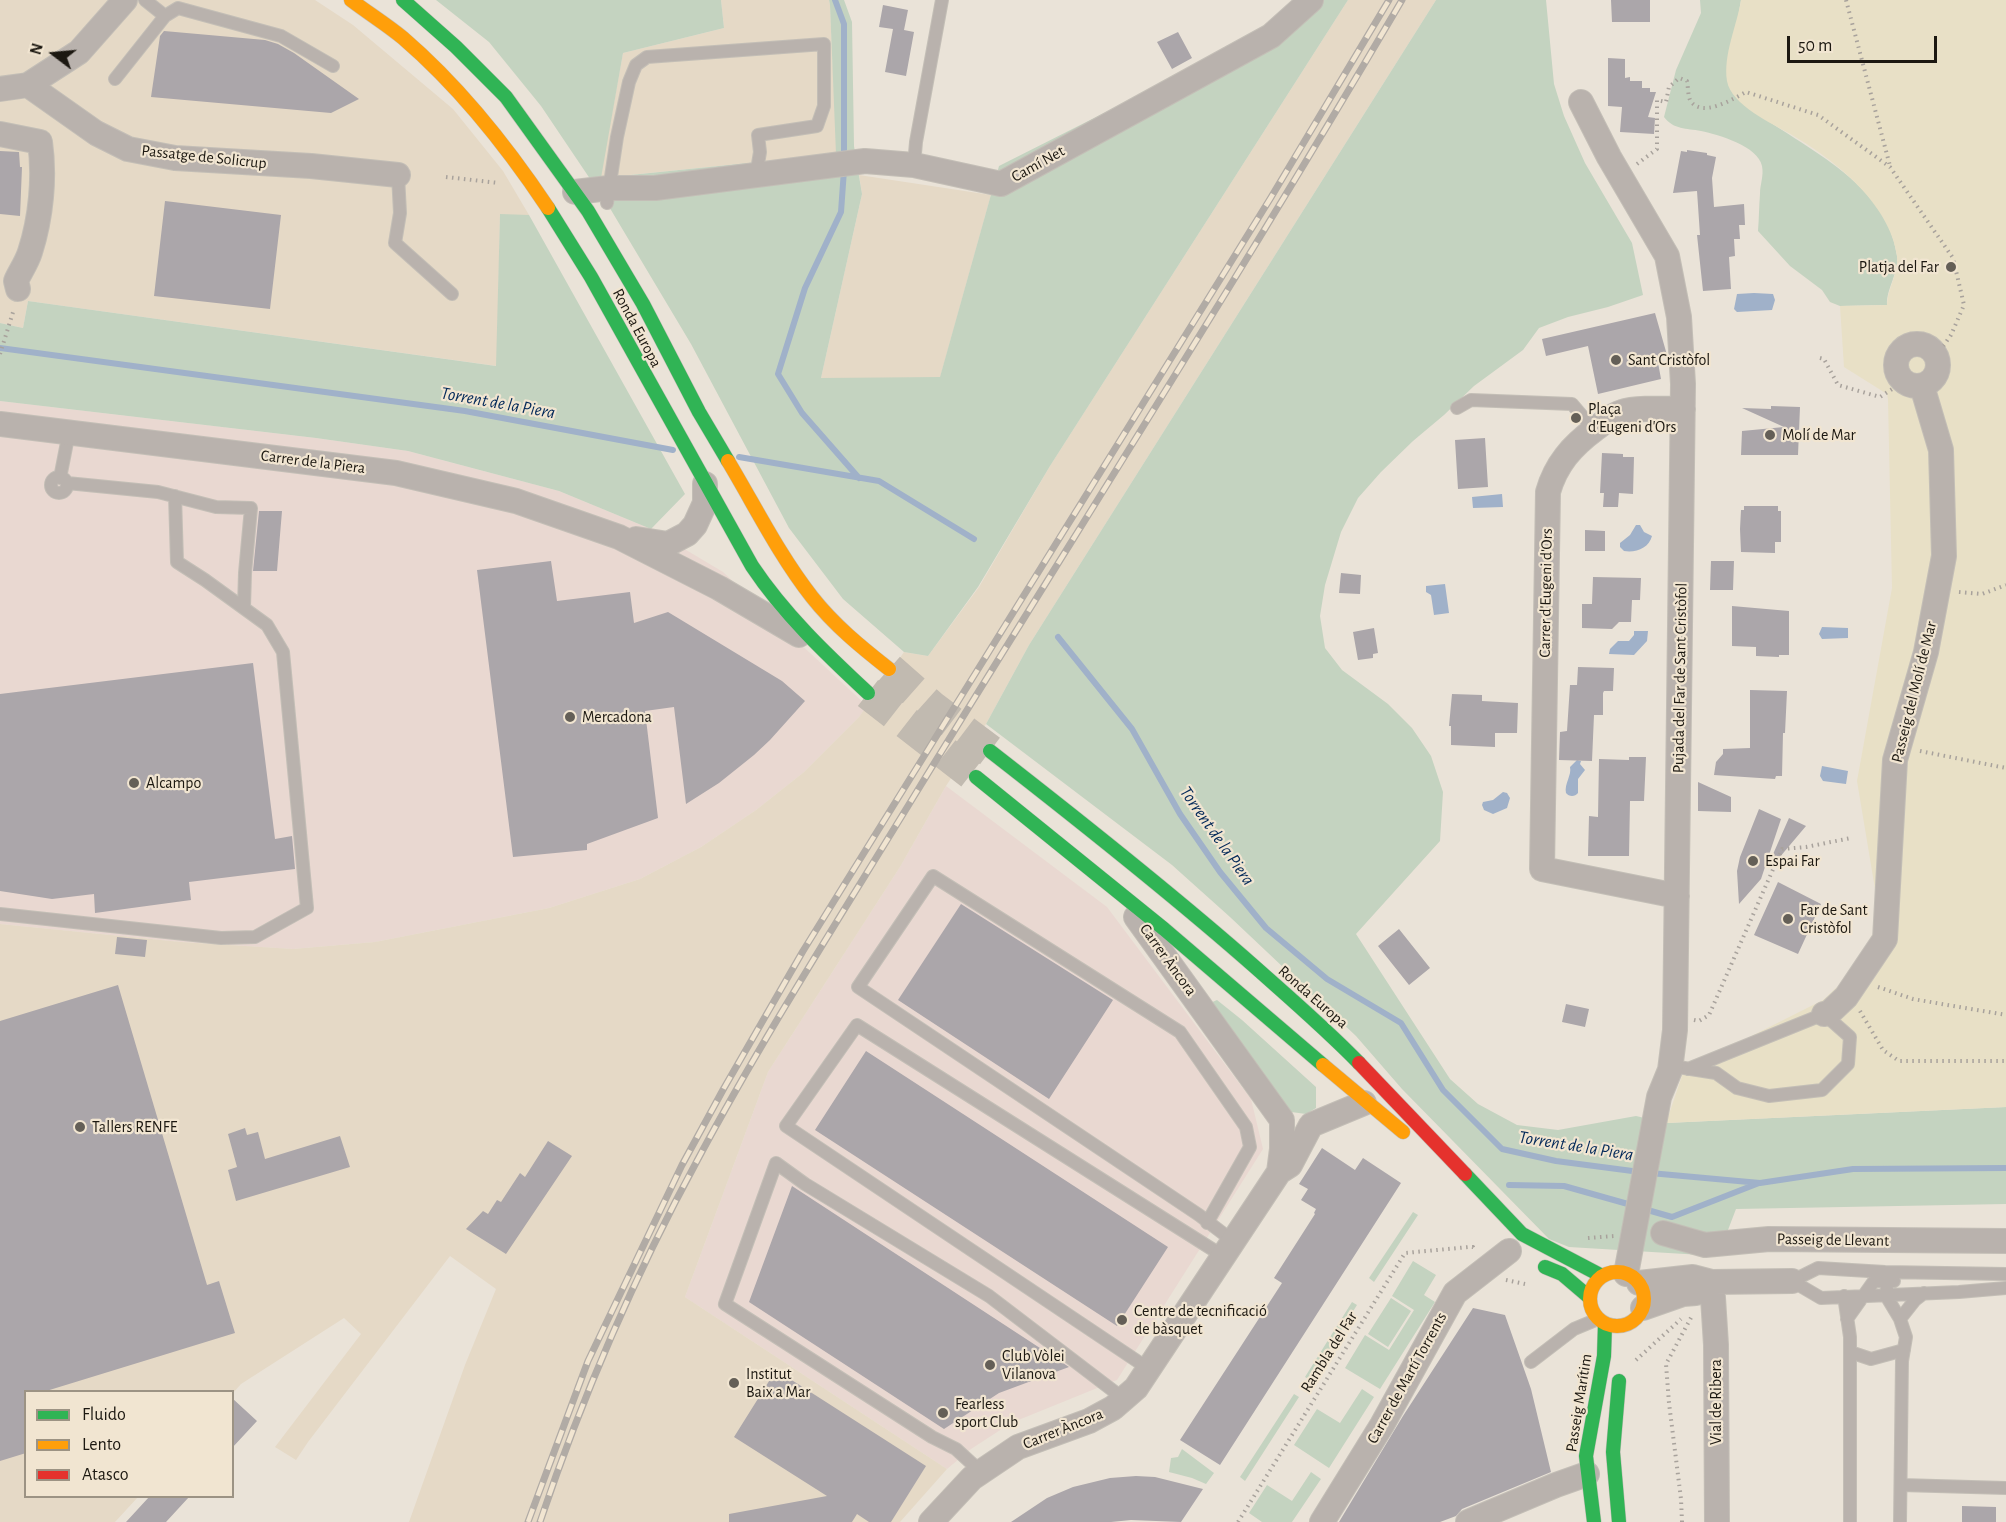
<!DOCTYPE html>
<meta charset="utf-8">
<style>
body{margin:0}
#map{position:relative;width:2006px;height:1522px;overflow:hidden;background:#eae3d8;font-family:"Alegreya Sans",sans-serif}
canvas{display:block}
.legend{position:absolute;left:24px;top:1390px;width:210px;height:108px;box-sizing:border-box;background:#f1e5d1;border:2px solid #9c9384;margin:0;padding:8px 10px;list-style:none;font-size:18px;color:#1c1811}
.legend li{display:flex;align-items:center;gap:12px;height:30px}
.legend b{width:30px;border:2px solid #9c9384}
.north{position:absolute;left:24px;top:24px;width:60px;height:60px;-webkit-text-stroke:4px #f1e5d1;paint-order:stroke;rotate:286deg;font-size:16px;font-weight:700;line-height:24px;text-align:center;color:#1c1811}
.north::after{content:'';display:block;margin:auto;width:21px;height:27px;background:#1c1811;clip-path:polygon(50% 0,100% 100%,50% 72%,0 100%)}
.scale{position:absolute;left:1787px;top:36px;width:150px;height:27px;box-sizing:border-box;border:3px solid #1c1811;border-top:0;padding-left:8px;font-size:18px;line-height:21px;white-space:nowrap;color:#1c1811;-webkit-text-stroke:4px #f1e5d1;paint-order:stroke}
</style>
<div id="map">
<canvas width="2006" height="1522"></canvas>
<ul class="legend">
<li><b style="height:8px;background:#30b455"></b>Fluido</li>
<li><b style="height:8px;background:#ff9f0a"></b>Lento</li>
<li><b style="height:8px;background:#e5322d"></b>Atasco</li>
</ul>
<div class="north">N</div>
<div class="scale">50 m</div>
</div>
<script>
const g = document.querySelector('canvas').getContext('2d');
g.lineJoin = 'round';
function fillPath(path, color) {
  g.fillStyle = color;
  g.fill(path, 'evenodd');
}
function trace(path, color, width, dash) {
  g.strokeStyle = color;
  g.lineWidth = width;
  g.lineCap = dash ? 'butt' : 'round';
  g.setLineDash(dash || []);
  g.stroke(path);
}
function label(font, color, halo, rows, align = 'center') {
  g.font = font + ' "Alegreya Sans",sans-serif';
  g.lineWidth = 4.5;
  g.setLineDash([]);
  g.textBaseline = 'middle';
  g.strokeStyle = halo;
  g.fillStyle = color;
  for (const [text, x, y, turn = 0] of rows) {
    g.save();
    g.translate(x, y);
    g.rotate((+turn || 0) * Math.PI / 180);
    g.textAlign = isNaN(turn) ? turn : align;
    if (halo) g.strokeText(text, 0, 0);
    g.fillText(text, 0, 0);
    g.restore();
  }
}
fillPath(new Path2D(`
 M0 401 316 438 408 451 559 491 651 529 723 572 867 706 859 717 804 772 756 810 701 847 640 879 549 908 375 942 293 949 181 942 0 924Z
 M946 786 1107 907 1251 1099 1263 1149 1117 1380 1011 1423 971 1449 947 1469 685 1297 768 1072 900 867Z`), '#e9d8d1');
fillPath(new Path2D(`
 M0 0H315L353 25 453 109 503 171 529 215H500L497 366 28 301 23 328 0 323Z
 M721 0H829L830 5 837 154 600 178 623 53 724 28Z
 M1348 0H1436L1029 645 986 724 946 786 900 867 768 1072 685 1297 947 1469 900 1522H409L465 1365 496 1289 450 1256 308 1442 296 1460 275 1447 361 1334 344 1318 241 1384 233 1393 232 1392H26V1496L138 1497 115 1522H0V924L181 942 293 949 375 942 549 908 640 879 701 847 756 810 804 772 859 717 904 652 928 656 979 587 1050 466Z
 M859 175 991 195 940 378H821L862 194Z`), '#e5d9c6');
fillPath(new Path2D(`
 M436 0H721L724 28 623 53 601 178 836 154 830 5 829 0H844L852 22 854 146 862 194 821 378 940 377 999 166 1213 58 1282 16 1295 0H1348L1050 466 978 587 928 656 904 652 843 599 789 528 691 344 611 210 541 106 489 42Z
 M1436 0H1546L1554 84 1564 116 1585 163 1632 243 1643 295 1608 307 1568 317 1539 328 1523 350 1474 386 1444 415 1413 441 1381 472 1358 498 1341 532 1325 585 1320 616 1325 648 1342 670 1388 704 1412 728 1431 756 1443 792 1440 841 1356 934 1450 1079 1478 1104 1517 1125 1558 1130 1636 1116 1666 1123 2006 1107V1204L1736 1209 1718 1256 1569 1247 1549 1239 1402 1089 1356 1036 1230 917 1172 865 986 724 1029 645Z
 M1700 0H1741L1738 18 1736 97C1789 143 1887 176 1897 256 1899 273 1886 289 1887 305L1840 306 1830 302 1822 290 1790 266 1758 231C1759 219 1759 206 1760 194 1760 184 1764 176 1762 166 1758 146 1719 135 1701 131 1686 128 1674 130 1664 117L1676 70 1701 13Z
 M500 214 529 215 685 494 651 529 559 491 408 451 316 438 0 401V323L23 328 28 301 496 366Z
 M1217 1000 1242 1020 1316 1087V1108L1306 1114 1284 1111 1208 1004Z
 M1413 1212 1418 1215 1374 1282 1369 1278Z
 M1413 1261 1436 1275 1424 1295 1435 1302 1380 1389 1345 1368 1365 1335 1389 1350 1414 1310 1392 1296Z
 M1391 1298 1411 1311 1388 1347 1368 1334Z
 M1352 1302 1357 1305 1310 1380 1305 1377Z
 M1362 1389 1374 1397 1329 1468 1294 1445 1317 1409 1340 1423Z
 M1294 1394 1299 1397 1245 1481 1240 1477Z
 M1182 1449 1214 1473 1206 1484 1192 1478 1169 1472 1171 1458 1178 1457Z
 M1311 1472 1321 1479 1292 1522H1262L1249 1513 1267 1485 1292 1501Z`), '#c4d3c0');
fillPath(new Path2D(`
 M1741 0H2006V1107L1666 1123 1684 1070 1823 1000 1851 974 1866 952 1874 930 1878 907 1857 781 1892 588 1888 399 1887 394 1844 367 1840 306 1887 305C1887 289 1899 273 1897 256 1890 204 1835 160 1792 135 1773 124 1731 105 1727 81 1723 54 1737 26 1741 0Z`), '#e8e0c6');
fillPath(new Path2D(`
 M1754 293 1773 294 1775 300 1772 310 1737 312 1734 309 1737 294Z
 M1502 494 1503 507 1473 508 1472 497Z
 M1636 525H1640L1644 532 1652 536C1649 548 1636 553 1624 551L1620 547V543L1630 535Z
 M1445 584 1449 613 1434 615 1431 595 1426 592V586Z
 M1822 627 1848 628V638L1822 639 1819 634Z
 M1634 631H1648L1647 641 1634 655 1609 654 1610 649 1618 641H1629L1634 635Z
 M1577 760 1581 761 1580 764 1585 770 1578 779V793C1575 797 1569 797 1566 793 1564 784 1572 775 1570 767Z
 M1822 766 1848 771 1846 784 1823 781 1820 776Z
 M1503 792 1507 793 1510 798 1507 808 1493 814 1484 810 1482 805 1483 802 1493 800Z`), '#a0b1c9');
trace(new Path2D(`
 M835 0 844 24V160
 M844 170 841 212 805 288 778 374 802 413 859 478
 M0 348 465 411 673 450
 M739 457 879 481 974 539
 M1058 637 1132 729 1180 814 1220 872 1266 928 1327 979 1401 1023 1443 1090 1502 1149 1556 1161 1640 1172
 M1650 1173 1760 1183 1853 1169 2006 1168
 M1509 1185 1564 1186 1635 1206
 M1644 1209 1672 1217 1759 1183`), '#a0b1c9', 6);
fillPath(new Path2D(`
 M1611 0H1650V22H1612Z
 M883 5 908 10 904 30 914 32 906 76 885 72 893 29 879 27Z
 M164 31 265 40 278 44 294 53 359 99 331 113 151 97 160 36Z
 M1178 32 1192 58 1172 69 1157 42Z
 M1608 58 1625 59V78L1630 77V81H1642V88H1650V92H1656L1648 117 1655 118 1654 134 1620 132 1622 107 1608 106Z
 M1687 150 1707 153V155L1716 157 1712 178 1714 207 1744 204 1745 225H1739L1740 239H1734L1735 256 1729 257 1731 289 1703 291 1697 235H1700L1697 191 1673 193 1681 151 1687 152Z
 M0 151 19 152 20 167H22L20 216 0 214Z
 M165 201 281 215 270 309 154 296Z
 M1655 313 1667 355 1657 357 1661 379 1598 394 1588 346 1546 356 1542 339Z
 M1771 406 1800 407 1798 455H1741L1742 431 1784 427 1742 408 1771 409Z
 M1485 438 1488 487 1458 489 1455 440Z
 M1602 453 1623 454V457H1634L1633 494 1619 493 1618 507H1603L1604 493H1600Z
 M1744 506H1778V511H1781V542H1775V553L1741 552 1740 529 1741 510H1744Z
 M259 511H282L277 571H253Z
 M1585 530 1605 531V551H1585Z
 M551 561 557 601 630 592 634 623 668 612 782 681 805 701 770 740 754 755 719 783 686 804 674 707 645 711 658 818 587 844V850L513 857 477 570Z
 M1711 561H1734L1733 590H1710Z
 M1341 573 1361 575 1360 594 1339 593Z
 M1593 577 1641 578 1640 600H1632L1631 622H1619L1612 629 1582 628V604H1592Z
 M1732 606 1789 611V655H1779V657L1756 656V647L1732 646Z
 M1374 628 1378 653 1373 654V658L1358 660 1353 632Z
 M253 663 275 839 292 836 295 869 189 882 191 900 95 913 94 894 52 899 0 891V694Z
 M1578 667 1614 668 1613 691H1604L1603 693V715H1594L1592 761 1559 760 1560 732 1567 731 1570 685H1577Z
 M1750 690 1787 691 1785 733H1783L1782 776H1776L1775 779 1714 775 1716 762 1723 754V749L1750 748Z
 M1452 694 1482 695V701L1518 703 1517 733H1495V747L1451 745V726H1449Z
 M1629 757H1646L1644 801H1630L1629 856H1588L1589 816 1598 817 1599 759 1629 760Z
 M1698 782 1731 797V812L1698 811Z
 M1759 809 1781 819 1761 879 1739 904 1737 871 1740 857Z
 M1789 818 1806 826 1774 864 1770 861Z
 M1778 882 1821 904 1798 954 1754 935Z
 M961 904 1113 1000 1049 1099 898 1000Z
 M1399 929 1430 968 1409 985 1378 946Z
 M117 937 147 940 145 957 115 954Z
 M118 985 207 1285 219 1281 235 1333 43 1392H26V1453L0 1461V1021Z
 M1566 1004 1589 1009 1585 1027 1562 1022Z
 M866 1051 1168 1247 1117 1326 815 1130Z
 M245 1128 247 1135 258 1132 265 1159 340 1136 350 1167 236 1201 228 1170 237 1167 228 1134Z
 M548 1141 572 1156 506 1254 466 1229 483 1211 488 1214 497 1200 501 1202 520 1173 525 1177Z
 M1322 1148 1355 1170 1363 1158 1401 1183 1220 1465 1180 1440 1282 1283 1274 1278 1315 1214 1314 1213 1316 1209 1301 1200 1308 1189 1299 1184Z
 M792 1186 1069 1367 999 1393 944 1429 749 1302Z
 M1473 1308 1505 1315 1531 1389 1551 1472 1462 1509 1456 1516 1440 1522H1339L1403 1416Z
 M776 1370 926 1466 891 1522H869L857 1514 852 1522H729V1514L827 1496 734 1437Z
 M232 1398 257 1421 232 1448Z
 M1136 1476 1155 1477 1203 1489 1181 1522 1131 1520 1111 1522H1011L1047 1498 1073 1487 1110 1478Z
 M149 1497H189L166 1522H126Z
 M1962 1506 1996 1507V1522H1962Z`), '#aba6aa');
trace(new Path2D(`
 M889 669 933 708 990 751
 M868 693 976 777`), '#c1bab0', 33, [33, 16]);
const lane = new Path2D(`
 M145 0 165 16
 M115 79 165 16 178 8 281 36 333 66
 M914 165 916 142 942 0
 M398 175 400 213 395 243 452 294
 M607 203 617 137 629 82 636 65 647 57 824 44V106L817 126 758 135 760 152 756 176
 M1457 408 1471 400 1572 404 1594 430
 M51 485a8 8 0 1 1 16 0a8 8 0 1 1-16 0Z
 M60 478 69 432
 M67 483 158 492 216 507 251 508 245 573 244 607
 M0 914 221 938 255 937 307 908 283 652 267 625 205 580 177 562 175 496
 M1670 1070 1678 1067 1716 1073 1737 1088 1769 1096 1822 1090 1848 1064 1850 1037 1824 1014 1688 1069
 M1207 1223 1250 1147 1246 1127 1180 1032 933 876 858 987 1199 1215 1233 1241
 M1885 1272 1888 1299 1900 1319 1906 1337 1902 1361 1900 1522
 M1792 1281 1821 1298 1959 1292 2006 1288
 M1792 1281 1818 1268 1885 1272 2006 1274
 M1844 1296 1850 1337V1522
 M1847 1319 1874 1281H1894
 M1900 1319 1915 1300 1924 1293
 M1850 1352 1871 1359 1904 1350
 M1531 1362 1574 1329 1598 1319
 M1149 1369 786 1126 857 1025 1223 1256
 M981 1472 956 1449 932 1437 725 1304 776 1163 805 1184 989 1296 1124 1399
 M1901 1485 2006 1488`);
const street = new Path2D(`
 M28 85 96 133 128 149 175 158 311 166 398 175
 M0 89 28 85 79 52 125 0
 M1581 102 1609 157 1667 256 1679 317 1683 384 1675 1030 1670 1070 1659 1097 1626 1274
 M0 134 40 142C45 177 41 218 30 252 27 262 20 272 16 281L18 289
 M575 192 609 188H655L865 161 914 165 1001 184 1271 36 1311 0
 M1896 365a21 21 0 1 1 42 0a21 21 0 1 1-42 0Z
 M0 424 396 473 516 501 619 537 719 588 799 635
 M636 539 668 544 687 534 695 525 705 503V484
 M1677 896 1542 869 1548 492C1556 464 1572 446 1595 429 1604 423 1611 415 1622 412 1636 407 1668 409 1683 409
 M1824 1014 1829 1013 1846 997 1885 939 1895 760 1926 652 1944 556 1941 450 1922 386
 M1279 1172 1290 1165 1311 1125 1364 1103
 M1663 1233 1705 1245 1769 1239 2006 1241
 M1712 1282 1716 1345 1717 1522
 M1639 1283 1693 1277 1712 1282 1792 1281
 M1643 1308 1683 1294 1696 1293 1708 1285
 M931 1522 972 1478 1018 1447 1089 1421 1113 1408 1136 1388 1279 1172 1282 1149V1120L1136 917
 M1322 1522 1382 1425 1455 1293 1509 1251
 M1468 1522 1556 1485 1587 1474`);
const fast = new Path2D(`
 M403 0 456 47 506 97 588 211 643 304 699 412 728 461
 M548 208 591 277 752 566C784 614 826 654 868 693
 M990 751C1080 821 1170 892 1255 967 1291 999 1326 1029 1359 1063
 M976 777 1164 929 1323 1065
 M1465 1174 1522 1234 1602 1276
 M1545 1267 1562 1274 1589 1297
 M1619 1381 1613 1452 1619 1522
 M1594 1522 1586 1456 1604 1356 1605 1324`);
const slow = new Path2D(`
 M351 0C368 13 386 24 403 38 460 87 506 145 548 208
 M728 461C755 506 779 555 812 597 834 625 861 647 889 669
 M1323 1065 1403 1132
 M1590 1299a27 27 0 1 1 54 0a27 27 0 1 1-54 0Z`);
const jam = new Path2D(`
 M1359 1063 1465 1174`);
trace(lane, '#c3beb6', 14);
trace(street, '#c3beb6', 26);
trace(fast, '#c3beb6', 15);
trace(slow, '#c3beb6', 15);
trace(jam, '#c3beb6', 15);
trace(new Path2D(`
 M1846 0 1890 166
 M1637 164 1657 149V100L1666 102 1669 87 1679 78 1687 81C1688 87 1688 95 1690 100 1701 119 1733 99 1746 92L1818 115 1890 167 1953 258 1964 305 1951 335 1936 356
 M446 177 499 183
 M0 354 14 309
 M1820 358 1824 359 1838 385 1880 397 1903 382
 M1959 592 1982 594 2006 585
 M1920 751 2006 768
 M1878 987 1913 999 2006 1015
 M1860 1011 1883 1050 1899 1061H2006
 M1694 1020 1699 1021 1709 1015 1782 849 1806 847 1851 838
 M1588 1238 1614 1236
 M1506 1280 1525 1284
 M1636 1360 1681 1319
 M1238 1522 1405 1253 1469 1247H1473L1475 1251
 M1682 1522 1681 1499 1669 1403 1666 1364 1693 1314`), '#a8a29c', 4, [1.5, 4.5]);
trace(lane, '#b9b2ad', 12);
trace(street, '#b9b2ad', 24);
trace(fast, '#30b455', 14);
trace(slow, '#ff9f0a', 14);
trace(jam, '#e5322d', 14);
const rail = new Path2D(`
 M528 1522 588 1361 682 1165 724 1088 803 951 1270 199 1389 0
 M540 1522C582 1397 635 1275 698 1159 766 1032 844 911 919 788 1080 526 1246 266 1402 0`);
trace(rail, '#b1aba5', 7);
trace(rail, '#f1e5d1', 4.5, [14]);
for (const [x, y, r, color] of [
 [1951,267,6,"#645f57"],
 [1616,360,6,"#645f57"],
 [1576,418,6,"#645f57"],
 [1770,435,6,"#645f57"],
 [570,717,6,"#645f57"],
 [134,783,6,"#645f57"],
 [1753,861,6,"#645f57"],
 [1788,919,6,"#645f57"],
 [80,1127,6,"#645f57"],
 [1122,1320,6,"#645f57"],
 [990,1365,6,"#645f57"],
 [734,1383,6,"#645f57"],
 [943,1413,6,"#645f57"]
]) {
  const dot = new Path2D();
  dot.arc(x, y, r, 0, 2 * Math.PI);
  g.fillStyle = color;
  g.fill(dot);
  trace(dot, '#f1e5d1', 2);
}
label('16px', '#1c1811', '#f1e5d1', [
 ["Passatge de Solicrup",204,157,6],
 ["Camí Net",1038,164,-29],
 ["Ronda Europa",637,328,62],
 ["Carrer de la Piera",313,462,7],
 ["Carrer d'Eugeni d'Ors",1546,593,-89],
 ["Pujada del Far de Sant Cristòfol",1680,678,-89],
 ["Passeig del Molí de Mar",1914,692,-76],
 ["Carrer Àncora",1168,960,54],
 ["Ronda Europa",1313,997,41],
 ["Passeig de Llevant",1833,1240,1],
 ["Rambla del Far",1329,1352,-58],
 ["Carrer de Martí Torrents",1407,1378,-61],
 ["Vial de Ribera",1716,1402,-90],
 ["Passeig Marítim",1579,1403,-81],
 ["Carrer Àncora",1063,1429,-22]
]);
label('16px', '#1c1811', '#f1e5d1', [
 ["Platja del Far",1939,267,"right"],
 ["Sant Cristòfol",1628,360],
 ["Plaça",1588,409],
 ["d'Eugeni d'Ors",1588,427],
 ["Molí de Mar",1782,435],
 ["Mercadona",582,717],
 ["Alcampo",146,783],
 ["Espai Far",1765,861],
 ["Far de Sant",1800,910],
 ["Cristòfol",1800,928],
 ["Tallers RENFE",92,1127],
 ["Centre de tecnificació",1134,1311],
 ["de bàsquet",1134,1329],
 ["Club Vòlei",1002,1356],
 ["Vilanova",1002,1374],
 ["Institut",746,1374],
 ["Baix a Mar",746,1392],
 ["Fearless",955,1404],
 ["sport Club",955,1422]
], 'left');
label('italic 18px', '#032959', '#f1e5d1', [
 ["Torrent de la Piera",498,403,10],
 ["Torrent de la Piera",1217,836,55],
 ["Torrent de la Piera",1576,1146,9]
]);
</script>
